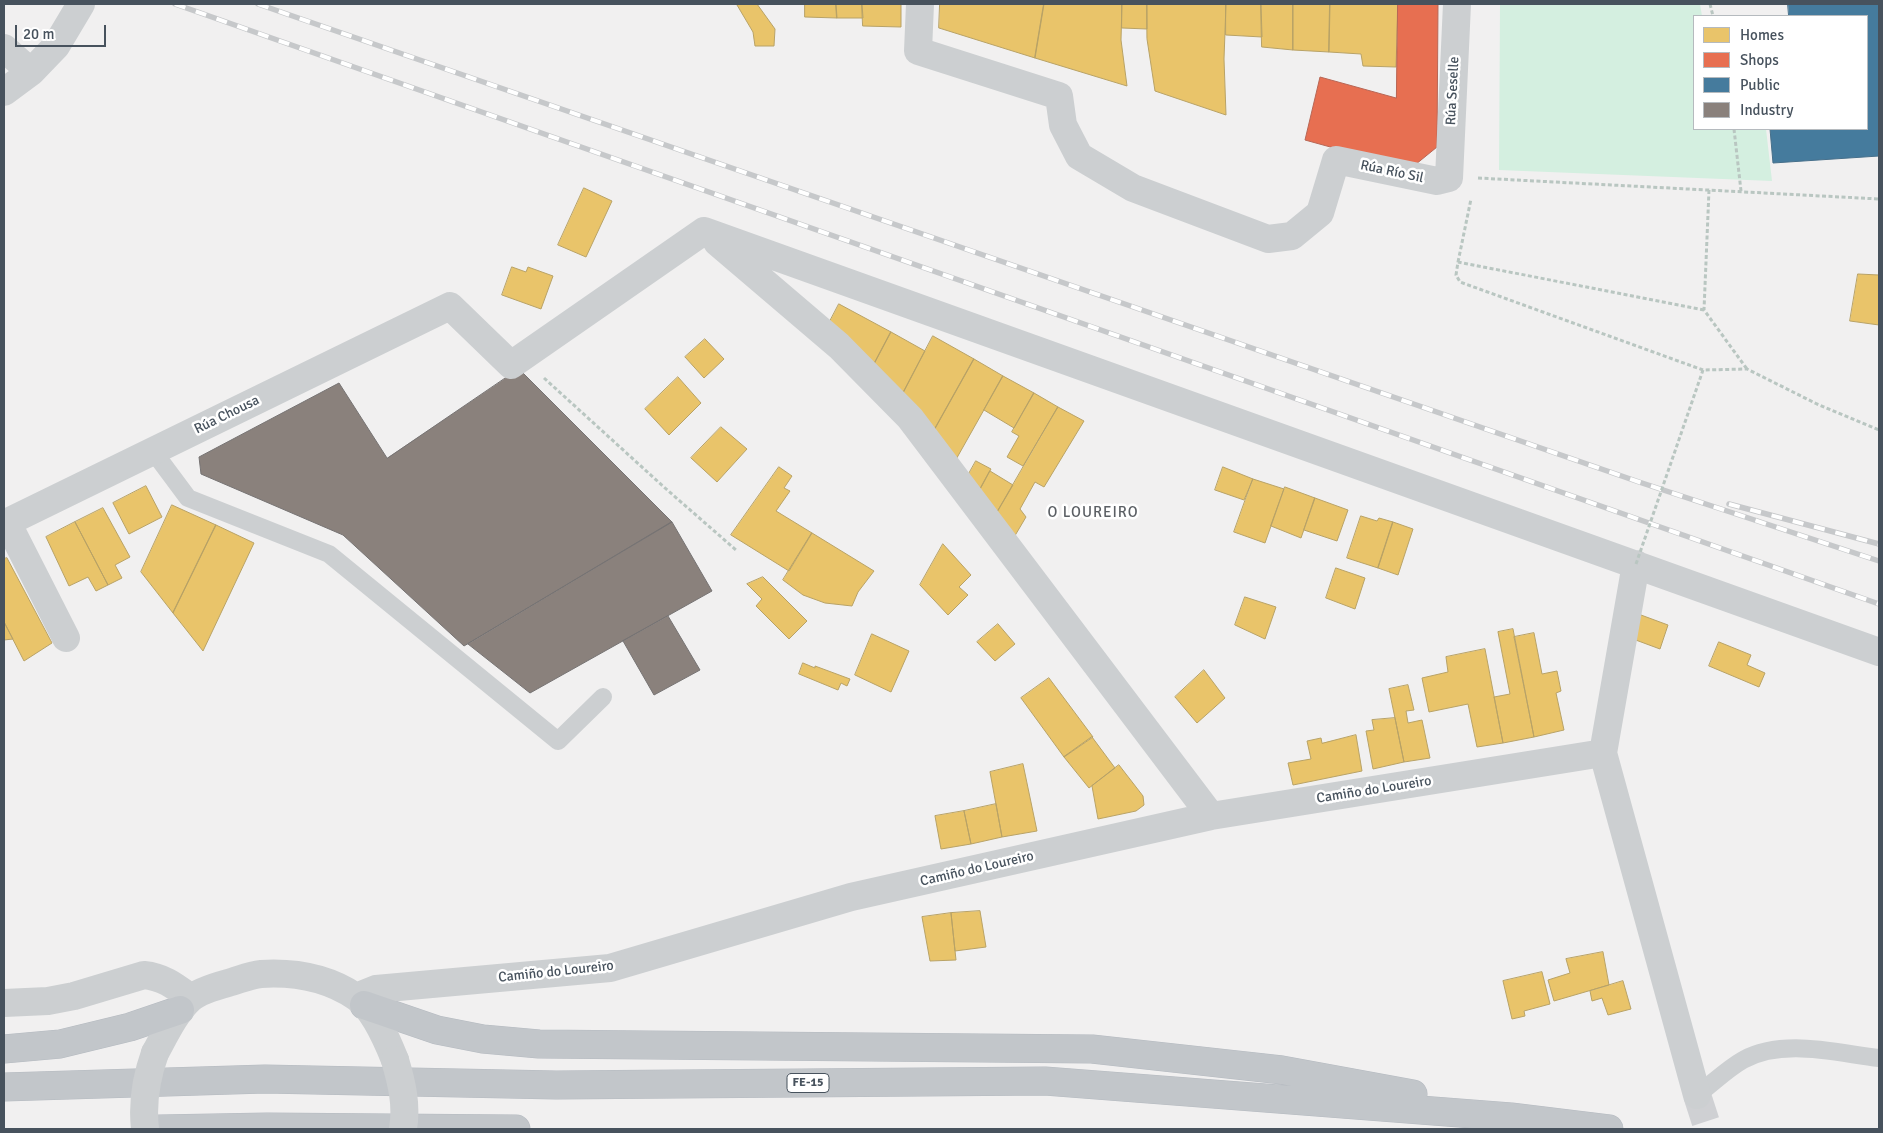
<!DOCTYPE html>
<meta charset="utf-8">
<style>
body{margin:0}
#map{position:relative;width:1883px;height:1133px;overflow:hidden;background:#f1f0f0;font-family:Signika,sans-serif}
canvas{display:block}
.frame{position:absolute;inset:0;border:5px solid #47525d;pointer-events:none}
.legend{position:absolute;left:1693px;top:15px;width:175px;height:115px;box-sizing:border-box;background:#fff;border:1px solid #b5babe;margin:0;padding:6px 9px;list-style:none;font-size:15px;color:#47525d}
.legend li{display:flex;align-items:center;gap:10px;height:25px}
.legend b{width:25px;border:1px solid #b5babe}
.scale{position:absolute;left:15px;top:25px;width:91px;height:22px;box-sizing:border-box;border:2px solid #47525d;border-top:0;padding-left:6px;font-size:15px;line-height:18px;white-space:nowrap;color:#47525d;-webkit-text-stroke:4px #fff;paint-order:stroke}
</style>
<div id="map">
<canvas width="1883" height="1133"></canvas>
<div class="frame"></div>
<ul class="legend">
<li><b style="height:14px;background:#e9c46a"></b>Homes</li>
<li><b style="height:14px;background:#e76f51"></b>Shops</li>
<li><b style="height:14px;background:#457b9d"></b>Public</li>
<li><b style="height:14px;background:#8a817c"></b>Industry</li>
</ul>
<div class="scale">20 m</div>
</div>
<script>
const g = document.querySelector('canvas').getContext('2d');
g.lineJoin = 'round';
function fillPath(path, color) {
  g.fillStyle = color;
  g.fill(path, 'evenodd');
}
function trace(path, color, width, dash) {
  g.strokeStyle = color;
  g.lineWidth = width;
  g.lineCap = dash ? 'butt' : 'round';
  g.setLineDash(dash || []);
  g.stroke(path);
}
function label(font, color, halo, rows, align = 'center') {
  g.font = font + ' Signika,sans-serif';
  g.lineWidth = 5;
  g.setLineDash([]);
  g.textBaseline = 'middle';
  g.strokeStyle = halo;
  g.fillStyle = color;
  for (const [text, x, y, turn = 0] of rows) {
    g.save();
    g.translate(x, y);
    g.rotate((+turn || 0) * Math.PI / 180);
    g.textAlign = isNaN(turn) ? turn : align;
    if (halo) g.strokeText(text, 0, 0);
    g.fillText(text, 0, 0);
    g.restore();
  }
}
fillPath(new Path2D(`
 M1500 4H1700L1702 16H1694V129H1766L1772 181 1499 170Z`), '#d4efe0');
const homes = new Path2D(`
 M740 4H757L775 29 774 46H755L753 32 737 5Z
 M805 4H836L837 18 805 17Z
 M836 4H862L863 18H837Z
 M862 4H901V27L863 26Z
 M940 4H1044L1035 58 939 28Z
 M1044 4H1122L1121 40 1127 86 1035 58Z
 M1122 4H1147V29L1122 28Z
 M1147 4H1226L1224 59 1226 115 1155 91 1147 39Z
 M1226 4H1261L1262 37 1226 35Z
 M1261 4H1293V50L1262 47Z
 M1293 4H1330L1329 52 1293 50Z
 M1330 4H1398L1396 67 1363 66 1361 54 1329 52Z
 M584 188 612 201 586 257 558 245Z
 M512 267 526 272 528 267 553 276 541 309 502 295Z
 M1858 274 1879 275V325L1850 321Z
 M839 304 891 332 873 366 827 327Z
 M891 332 925 351 902 395 873 366Z
 M933 336 974 359 932 434 902 395Z
 M705 339 724 359 704 378 685 357Z
 M974 359 1003 376 954 463 932 434Z
 M1003 376 1034 393 1014 428 984 410Z
 M678 377 701 403 669 435 645 409Z
 M1034 393 1058 407 1023 466 1007 457 1019 436 1012 432Z
 M1058 407 1084 421 1044 487 1035 482 1020 509 1026 517 1013 539 995 516Z
 M721 427 747 449 717 482 691 458Z
 M976 461 991 469 978 493 966 479Z
 M779 467 792 476 784 488 790 491 776 511 812 533 789 571 731 535Z
 M1223 467 1253 479 1244 500 1215 490Z
 M990 471 1013 485 996 514 978 493Z
 M1253 479 1284 489 1265 543 1234 532Z
 M146 486 162 517 129 534 113 503Z
 M1285 487 1315 498 1301 538 1271 526Z
 M1315 498 1348 510 1337 541 1304 530Z
 M172 505 216 525 173 613 141 572Z
 M103 508 130 557 115 565 122 578 108 585 75 522Z
 M1361 516 1377 521 1379 518 1393 522 1378 568 1347 558Z
 M75 522 108 585 96 591 88 577 69 586 46 537Z
 M1393 522 1413 529 1398 575 1378 568Z
 M216 525 254 543 203 651 173 613Z
 M812 533 874 571 858 592 852 606 825 603 803 595 783 580Z
 M943 544 971 575 959 587 968 595 948 615 920 585Z
 M7 558 52 643 24 661 4 622V559Z
 M1336 568 1365 578 1355 609 1326 598Z
 M763 577 807 621 789 639 756 606 762 599 747 584Z
 M1245 597 1276 607 1265 639 1235 625Z
 M1641 615 1668 625 1660 649 1633 639Z
 M4 622 13 639 4 640Z
 M998 624 1015 644 995 661 977 642Z
 M1513 629 1534 737 1503 743 1494 697 1510 694 1498 632Z
 M1534 633 1542 674 1557 671 1561 691 1556 693 1564 730 1534 737 1514 637Z
 M872 634 909 651 891 692 855 675Z
 M1719 642 1751 655 1747 665 1765 673 1759 687 1709 666Z
 M1485 649 1503 743 1477 747 1468 704 1429 712 1422 678 1448 672 1446 657Z
 M803 663 815 668V666L850 679 847 686 841 683 838 690 799 674Z
 M1204 670 1225 698 1197 723 1175 697Z
 M1049 678 1093 737 1064 757 1021 698Z
 M1408 685 1414 710 1406 711 1408 723 1422 720 1430 758 1404 762 1389 689Z
 M1395 718 1404 762 1373 769 1366 731 1374 730 1372 720Z
 M1356 735 1362 771 1293 785 1288 763 1311 759 1307 741 1321 738 1322 743Z
 M1092 737 1115 768 1089 788 1064 757Z
 M1023 764 1037 831 1002 837 990 772Z
 M1119 765 1143 796 1144 805 1136 811 1098 819 1092 786Z
 M996 804 1002 837 971 844 964 811Z
 M964 811 971 844 941 849 935 816Z
 M980 911 986 947 955 951 951 913Z
 M951 913 956 960 930 961 922 917Z
 M1603 952 1609 985 1554 1001 1548 980 1570 973 1566 959Z
 M1542 972 1550 1004 1524 1011 1525 1016 1512 1019 1503 981Z
 M1623 981 1631 1009 1608 1015 1602 998 1592 1001 1590 991Z`);
fillPath(homes, '#e9c46a');
trace(homes, '#b8a266', 1);
const shops = new Path2D(`
 M1398 4H1438L1437 147 1410 169 1305 140 1320 77 1396 98Z`);
fillPath(shops, '#e76f51');
trace(shops, '#b76655', 1);
const public = new Path2D(`
 M1788 4H1879V156L1773 163 1770 129H1867V16H1789Z`);
fillPath(public, '#457b9d');
trace(public, '#466f8a', 1);
const industry = new Path2D(`
 M519 369 672 522 464 646 343 535 201 474 199 457 339 383 387 458Z
 M672 522 712 591 530 693 468 644Z
 M668 616 700 670 654 695 623 641Z`);
fillPath(industry, '#8a817c');
trace(industry, '#767373', 1);
trace(new Path2D(`
 M1697 1095 1708 1129`), '#cfd0d3', 28, [28, 14]);
const trunk = new Path2D(`
 M364 1005 437 1030 483 1039 539 1044 1092 1049 1282 1070 1413 1094
 M4 1049 60 1044 130 1027 180 1010
 M4 1087 265 1079 556 1085 1045 1081 1511 1117 1609 1129
 M159 1129 267 1127 516 1129`);
trace(trunk, '#b5bac0', 29);
trace(new Path2D(`
 M1710 4 1713 16
 M1734 129 1741 191
 M1478 178 1879 199
 M1709 190 1704 310 1747 369
 M1458 262 1471 199
 M1704 310 1458 262 1456 275 1460 282 1703 370 1747 369 1817 404 1879 430
 M544 378 665 488 736 550`), '#b9c6c1', 3, [4, 2.5]);
trace(new Path2D(`
 M153 451 188 498 329 554 558 741 603 697
 M1697 1095C1712 1084 1727 1069 1743 1060 1783 1038 1836 1053 1879 1058`), '#cccfd1', 18);
trace(new Path2D(`
 M920 4 918 51 1059 96 1063 125 1079 156 1133 188 1268 239 1292 236 1320 213 1336 160 1437 181 1449 178 1457 4
 M4 48 31 72
 M4 92 31 72 56 46 81 4
 M704 231 1879 652
 M717 242 839 346 910 418 1211 816
 M7 522 66 638
 M4 524 450 306 511 365 704 231
 M1636 564 1603 753 1697 1095
 M356 997 376 989 610 968 851 897 1211 816 1603 753
 M4 1003 48 1001 74 996 144 975C164 977 176 987 191 998
 M155 1053C165 1035 175 1013 190 999 199 991 217 986 228 983 239 980 250 975 261 974 294 972 328 978 356 997 374 1009 387 1040 395 1060`), '#cccfd1', 28);
trace(trunk, '#c2c6ca', 28);
const rail = new Path2D(`
 M175 4 1879 604
 M258 4 1639 482 1879 561
 M1729 504 1879 544`);
trace(rail, '#c6c8ca', 5.5);
trace(rail, '#fff', 4, [11]);
trace(new Path2D(`
 M1636 564 1703 370`), '#b9c6c1', 3, [4, 2.5]);
trace(new Path2D(`
 M395 1060C402 1084 407 1105 403 1129
 M145 1129C142 1102 146 1078 155 1053`), '#cccfd1', 28);
for (const [x, y, w] of [
 [808,1083,42]
]) {
  const box = new Path2D();
  box.roundRect(x - w / 2, y - 9.5, w, 19, 4);
  g.fillStyle = '#fff';
  g.fill(box);
  trace(box, '#47525d', 1);
}
label('bold 12px', '#47525d', null, [
 ["FE-15",808,1083]
]);
label('14px', '#47525d', '#fff', [
 ["Rúa Seselle",1453,91,-87],
 ["Rúa Río Sil",1392,172,12],
 ["Rúa Chousa",227,415,-26],
 ["Camiño do Loureiro",1374,790,-9],
 ["Camiño do Loureiro",977,869,-13],
 ["Camiño do Loureiro",556,972,-6]
]);
g.letterSpacing = '1px';
label('15px', '#5b5f64', '#fff', [
 ["O LOUREIRO",1093,513]
]);
g.letterSpacing = '0px';
</script>
